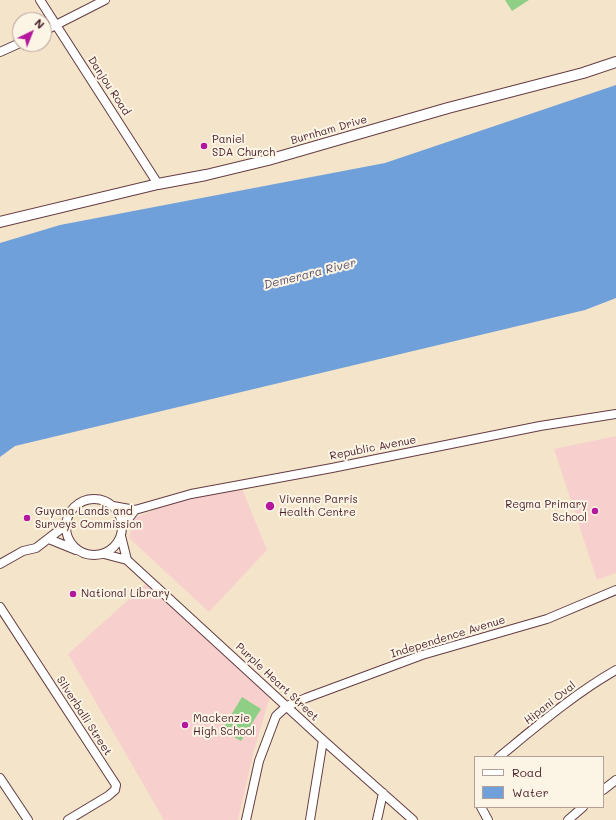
<!DOCTYPE html>
<style>
body{margin:0}
#map{position:relative;width:616px;height:820px;overflow:hidden;background:#f4e4c9;font-family:Mali,sans-serif}
canvas{display:block}
.legend{position:absolute;left:474px;top:756px;width:130px;height:52px;box-sizing:border-box;background:#fcf5e5;border:1px solid #b59f9b;margin:0;padding:5px 7px;list-style:none;font-size:12px;color:#4a1f2b}
.legend li{display:flex;align-items:center;gap:8px;height:20px}
.legend b{width:20px;border:1px solid #b59f9b}
.north{position:absolute;left:12px;top:12px;width:40px;height:40px;box-sizing:border-box;background:#fcf5e5;border:1px solid #b59f9b;border-radius:50%;rotate:43deg;font-size:11px;font-weight:700;line-height:16px;text-align:center;color:#4a1f2b}
.north::after{content:'';display:block;margin:auto;width:14px;height:18px;background:#b5179e;clip-path:polygon(50% 0,100% 100%,50% 72%,0 100%)}
</style>
<div id="map">
<canvas width="616" height="820"></canvas>
<ul class="legend">
<li><b style="height:5px;background:#fff"></b>Road</li>
<li><b style="height:11px;background:#70a0da"></b>Water</li>
</ul>
<div class="north">N</div>
</div>
<script>
const g = document.querySelector('canvas').getContext('2d');
g.lineJoin = 'round';
function fillPath(path, color) {
  g.fillStyle = color;
  g.fill(path, 'evenodd');
}
function trace(path, color, width, dash) {
  g.strokeStyle = color;
  g.lineWidth = width;
  g.lineCap = dash ? 'butt' : 'round';
  g.setLineDash(dash || []);
  g.stroke(path);
}
function label(font, color, halo, rows, align = 'center') {
  g.font = font + ' Mali,sans-serif';
  g.lineWidth = 4;
  g.setLineDash([]);
  g.textBaseline = 'middle';
  g.strokeStyle = halo;
  g.fillStyle = color;
  for (const [text, x, y, turn = 0] of rows) {
    g.save();
    g.translate(x, y);
    g.rotate((+turn || 0) * Math.PI / 180);
    g.textAlign = isNaN(turn) ? turn : align;
    if (halo) g.strokeText(text, 0, 0);
    g.fillText(text, 0, 0);
    g.restore();
  }
}
fillPath(new Path2D(`
 M616 436V573L597 580 554 449Z
 M242 489 267 550 209 612 129 538 134 518 179 500Z
 M147 583 270 696 253 754 238 820H164L68 654Z`), '#f7d0cd');
fillPath(new Path2D(`
 M505 0H529L512 11Z
 M242 697 261 709 241 741 222 730Z`), '#8fce85');
fillPath(new Path2D(`
 M616 85V298L585 310 15 446 0 457V243L60 225 385 163Z`), '#70a0da');
const minor = new Path2D(`
 M40 0 158 184
 M44 31 105 0
 M0 52 20 43
 M66 527a28 28 0 1 1 56 0a28 28 0 1 1-56 0Z
 M113 506 135 510 191 494 332 468 540 426 616 414
 M122 527 135 510
 M121 536 127 560
 M49 539 76 550
 M104 554 127 560 323 740 413 820
 M0 564 23 551 36 548 66 525
 M0 607 116 785 115 790 108 796 68 820
 M499 757C537 726 574 694 616 670
 M0 778 28 820
 M603 790 616 780
 M481 807 488 820
 M246 820 259 761 276 716 287 706 306 698 422 655 547 619 616 590
 M310 820 323 740
 M377 820 383 793
 M568 820 583 807`);
const tertiary = new Path2D(`
 M0 222 158 184 206 175 268 160 448 108 583 73 616 62`);
trace(minor, '#643d43', 10);
trace(tertiary, '#643d43', 12);
trace(minor, '#fff', 8);
trace(tertiary, '#fff', 10);
for (const [x, y, r, color] of [
 [204,146,4,"#b5179e"],
 [270,506,5,"#b5179e"],
 [595,511,4,"#b5179e"],
 [27,518,4,"#b5179e"],
 [73,594,4,"#b5179e"],
 [185,725,4,"#b5179e"]
]) {
  const dot = new Path2D();
  dot.arc(x, y, r, 0, 2 * Math.PI);
  g.fillStyle = color;
  g.fill(dot);
  trace(dot, '#fcf5e5', 1.5);
}
label('11px', '#4a1f2b', '#fcf5e5', [
 ["Danjou Road",109,86,57],
 ["Burnham Drive",329,130,-16],
 ["Republic Avenue",373,448,-11],
 ["Independence Avenue",448,637,-17],
 ["Purple Heart Street",277,682,43],
 ["Hipani Oval",550,703,-38],
 ["Silverballi Street",84,716,57]
]);
label('11px', '#4a1f2b', '#fcf5e5', [
 ["Paniel",212,140],
 ["SDA Church",212,153],
 ["Vivenne Parris",279,500],
 ["Health Centre",279,513],
 ["Regma Primary",587,505,"right"],
 ["School",587,518,"right"],
 ["Guyana Lands and",35,512],
 ["Surveys Commission",35,525],
 ["National Library",81,594],
 ["Mackenzie",193,719],
 ["High School",193,732]
], 'left');
label('italic 12px', '#595371', '#fcf5e5', [
 ["Demerara River",310,274,-14]
]);
</script>
